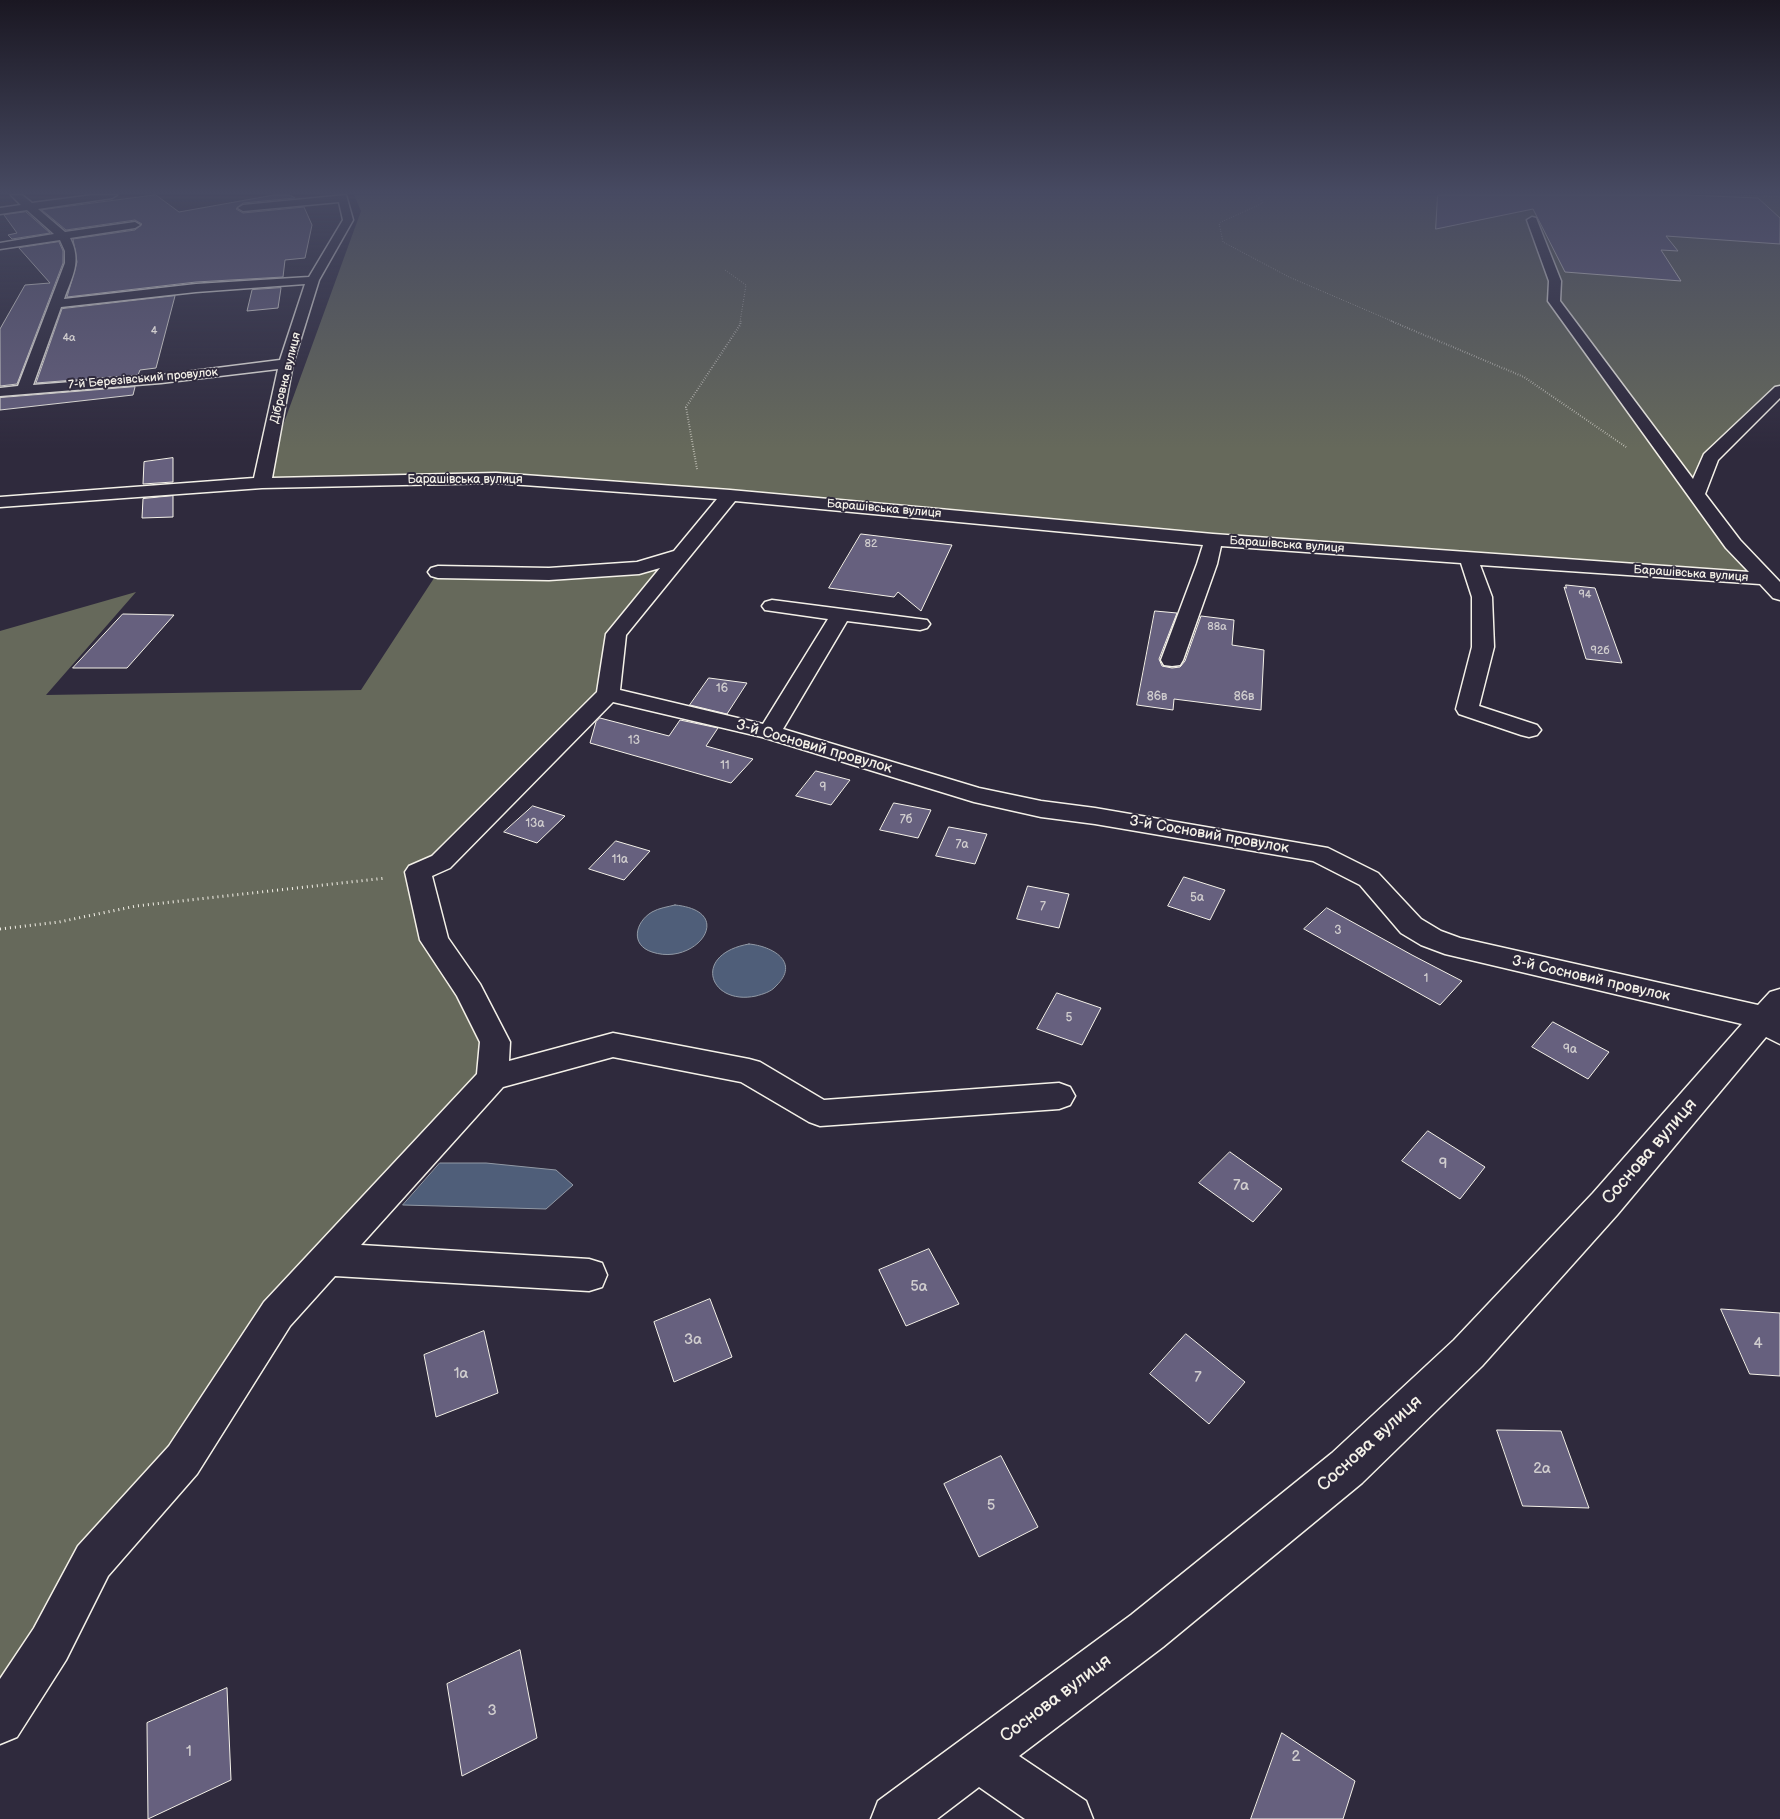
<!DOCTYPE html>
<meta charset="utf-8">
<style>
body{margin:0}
canvas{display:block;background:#2f2a3d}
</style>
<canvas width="1780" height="1819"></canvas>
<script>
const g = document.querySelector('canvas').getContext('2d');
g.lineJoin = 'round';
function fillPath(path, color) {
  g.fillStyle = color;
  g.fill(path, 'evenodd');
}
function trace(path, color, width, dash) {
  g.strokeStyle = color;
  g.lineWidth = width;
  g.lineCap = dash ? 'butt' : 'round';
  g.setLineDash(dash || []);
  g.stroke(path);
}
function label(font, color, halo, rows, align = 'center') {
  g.font = font + ' "Balsamiq Sans",sans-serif';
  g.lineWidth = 4;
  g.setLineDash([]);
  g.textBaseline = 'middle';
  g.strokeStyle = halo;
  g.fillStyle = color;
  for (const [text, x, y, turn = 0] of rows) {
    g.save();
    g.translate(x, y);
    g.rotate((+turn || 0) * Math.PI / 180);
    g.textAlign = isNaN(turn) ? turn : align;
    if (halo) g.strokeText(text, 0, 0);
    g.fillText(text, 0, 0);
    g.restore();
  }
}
fillPath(new Path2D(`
 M354 195H1780V385L1776 395 1710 458 1696 494 1766 579 496 478 262 483 361 211Z
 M681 555 616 634 608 694 441 862 424 900 470 992 492 1078 277 1314 0 1720V631L136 592 46 695 361 690 438 572 639 568Z`), '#66695b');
const water = new Path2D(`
 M675 905C738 911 696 967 652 952 630 945 635 922 652 912 659 908 667 907 675 905Z
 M749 944C772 946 801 962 776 986 771 992 763 994 756 996 709 1006 691 954 749 944Z
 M440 1163H486L556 1170 573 1185 546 1209 403 1205Z`);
fillPath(water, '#4f5e79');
trace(water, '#9199a5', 1);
const building = new Path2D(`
 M156 195 179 212 274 195H290L295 198 243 203 236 209 243 213 304 207 312 225 305 258 285 260 283 277 196 282 67 297 77 262 73 239 135 230 142 224 135 220 66 230 42 210Z
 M1438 195H1687L1758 198 1780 218V244L1666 236 1678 251 1661 250 1681 281 1565 272 1533 209 1436 229Z
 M26 212 50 233 12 239 8 235 17 233 4 215Z
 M59 242 63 251V263L17 384 0 386V329L25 285 50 283 19 248Z
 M281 288 278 308 247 311 252 290Z
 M175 296 156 368 140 370 138 375 36 383 62 309Z
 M135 387 133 395 0 410V398Z
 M173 458V482L143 484 144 462Z
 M173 496V517L142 518 143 499Z
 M861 534 952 545 921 611 898 592 894 597 829 588Z
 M1566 585 1595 588 1622 663 1586 659 1564 587 1566 588Z
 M1155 611 1177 613 1159 659 1162 666 1172 668 1180 667 1185 661 1201 616 1234 620 1232 645 1264 650 1261 710 1174 699 1173 710 1137 705Z
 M123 614 174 615 127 668H73Z
 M709 678 747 683 727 714 690 705Z
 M600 718 669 736 680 720 718 728 706 746 753 759 731 783 590 743 596 722Z
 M816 771 850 780 831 805 796 796Z
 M894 803 931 810 918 838 880 830Z
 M533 806 565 816 537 843 504 832Z
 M949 827 987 834 975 864 936 856Z
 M616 841 650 851 624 880 589 869Z
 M1184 877 1225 890 1210 920 1168 906Z
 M1028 886 1069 894 1059 928 1017 919Z
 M1327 908 1412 955 1462 981 1440 1005 1304 929Z
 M1057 993 1101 1008 1082 1045 1037 1029Z
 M1553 1022 1609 1052 1588 1079 1532 1047Z
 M1428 1131 1485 1167 1460 1199 1402 1161Z
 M1230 1152 1282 1189 1253 1222 1199 1183Z
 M929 1249 959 1304 906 1326 879 1270Z
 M710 1299 732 1357 674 1382 654 1322Z
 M1721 1309 1780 1313V1376L1750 1374Z
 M484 1331 498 1393 436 1417 424 1355Z
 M1186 1334 1245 1382 1209 1424 1150 1374Z
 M1497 1430 1561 1431 1589 1508 1523 1506Z
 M1001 1456 1038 1527 979 1557 944 1484Z
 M520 1650 537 1738 462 1776 447 1684Z
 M227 1688 231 1780 148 1819 147 1723Z
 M1282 1733 1355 1781 1343 1819H1251Z`);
fillPath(building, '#66607e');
trace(building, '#f4f1e8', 1);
const minor = new Path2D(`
 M11 195H22L32 203 93 195H117L112 198 38 209 65 232 135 222 140 225 135 228 70 238C82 262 72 276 64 299L196 284 309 277 343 220 339 202 243 211 238 208 243 205 346 195 353 220 319 280 293 364 272 478 496 473 730 490 1213 534 1749 572 1726 548 1548 301 1549 281 1527 220 1532 217 1536 218 1561 281 1560 301 1693 479 1704 454 1775 387 1780 386V398L1718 460 1705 494 1740 540 1780 582V600L1773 598 1760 584 1480 565 1492 597 1494 647 1479 706 1537 725 1541 730 1537 735 1529 737 1521 735 1459 714 1456 709 1472 647V597L1461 563 1221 546 1217 564 1183 660 1180 665 1172 666 1164 665 1161 660 1197 564 1203 545 735 501 626 635 620 690 763 724 828 619 765 610 762 606 765 602 772 600 927 620 930 624 927 628 920 630 847 621 783 729 979 788 1041 801 1095 808 1328 848 1378 873 1421 919 1441 931 1460 938 1758 1005 1770 992 1780 989V1044L1766 1037 1617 1215 1482 1366 1362 1483 1163 1647 1019 1756 1086 1801 1093 1819H1025L979 1787 937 1819H871L878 1801 1131 1615 1332 1453 1454 1340 1593 1193 1742 1024 1445 954 1421 945 1401 933 1360 885 1313 861 1095 824 1041 817 974 802 762 737 613 702 450 868 432 876 448 938 480 984 510 1042 509 1061 613 1033 749 1059 760 1062 824 1100 1059 1083 1070 1087 1075 1096 1070 1105 1059 1109 820 1126 809 1122 741 1082 613 1057 503 1087 361 1245 589 1259 602 1263 607 1275 602 1287 589 1291 335 1276 290 1326 197 1474 108 1576 66 1660 17 1737 0 1744V1679L34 1628 78 1546 169 1446 264 1302 477 1074 480 1042 457 996 420 940 405 872 409 866 432 856 597 692 606 634 660 568 639 574 549 580 438 578 431 576 428 572 431 568 438 566 549 568 637 562 674 551 717 499 496 483 262 488 0 507V497L254 478 278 369 161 383 0 396V388L18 386 65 263V251L60 240 0 249V243L54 234 27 210 0 214V208L21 205ZM305 284 280 360 161 375 33 385 61 307 196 292Z`);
trace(minor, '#f4f1e8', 3);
trace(new Path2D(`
 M1256 195 1263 203 1219 223 1223 242 1289 277 1394 322
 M1739 195 1780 197
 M725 270 746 285 740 322`), '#f4f1e8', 1, [0.5, 2]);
trace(new Path2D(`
 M1391 321 1524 377 1626 447
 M697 469 686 407 740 325 741 321`), '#f4f1e8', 2, [0.5, 2]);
trace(new Path2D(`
 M0 929 59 922 136 906 386 878`), '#f4f1e8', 3, [1, 4]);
fillPath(minor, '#2f2a3d');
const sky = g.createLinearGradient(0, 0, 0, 449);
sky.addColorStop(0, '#1a1722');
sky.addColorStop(0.43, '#474a62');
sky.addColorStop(1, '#474a6200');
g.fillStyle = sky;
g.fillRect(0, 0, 1780, 449);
label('11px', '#d0cdce', null, [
 ["4",154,331],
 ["4а",69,338],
 ["82",871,544],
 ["94",1585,595],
 ["88а",1217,627],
 ["92б",1600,651]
]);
label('12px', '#f4f1e8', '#2f2a3d', [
 ["Дібровна вулиця",286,378,-76],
 ["7-й Березівський провулок",143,379,-5],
 ["Барашівська вулиця",465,480],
 ["Барашівська вулиця",884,509,5],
 ["Барашівська вулиця",1287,545,4],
 ["Барашівська вулиця",1691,574,4]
]);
label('12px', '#d0cdce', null, [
 ["16",722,689],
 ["86в",1157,697],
 ["86в",1244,697],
 ["13",634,741],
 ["11",725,766],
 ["9",823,788],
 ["7б",906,820],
 ["13а",535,824],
 ["7а",962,845],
 ["11а",620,860],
 ["5а",1197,898],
 ["7",1043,907],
 ["3",1338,931],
 ["1",1426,979],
 ["5",1069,1018],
 ["9а",1570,1050]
]);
label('15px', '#f4f1e8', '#2f2a3d', [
 ["3-й Сосновий провулок",814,747,16],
 ["3-й Сосновий провулок",1209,835,10],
 ["3-й Сосновий провулок",1591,979,13]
]);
label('15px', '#d0cdce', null, [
 ["9",1443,1164],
 ["7а",1241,1186],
 ["5а",919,1287],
 ["3а",693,1340],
 ["4",1758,1344],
 ["1а",461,1374],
 ["7",1198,1378],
 ["2а",1542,1469],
 ["5",991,1506],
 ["3",492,1711],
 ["1",189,1752],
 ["2",1296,1757]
]);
label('18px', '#f4f1e8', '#2f2a3d', [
 ["Соснова вулиця",1650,1152,-49],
 ["Соснова вулиця",1370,1444,-42],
 ["Соснова вулиця",1056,1699,-37]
]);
</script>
